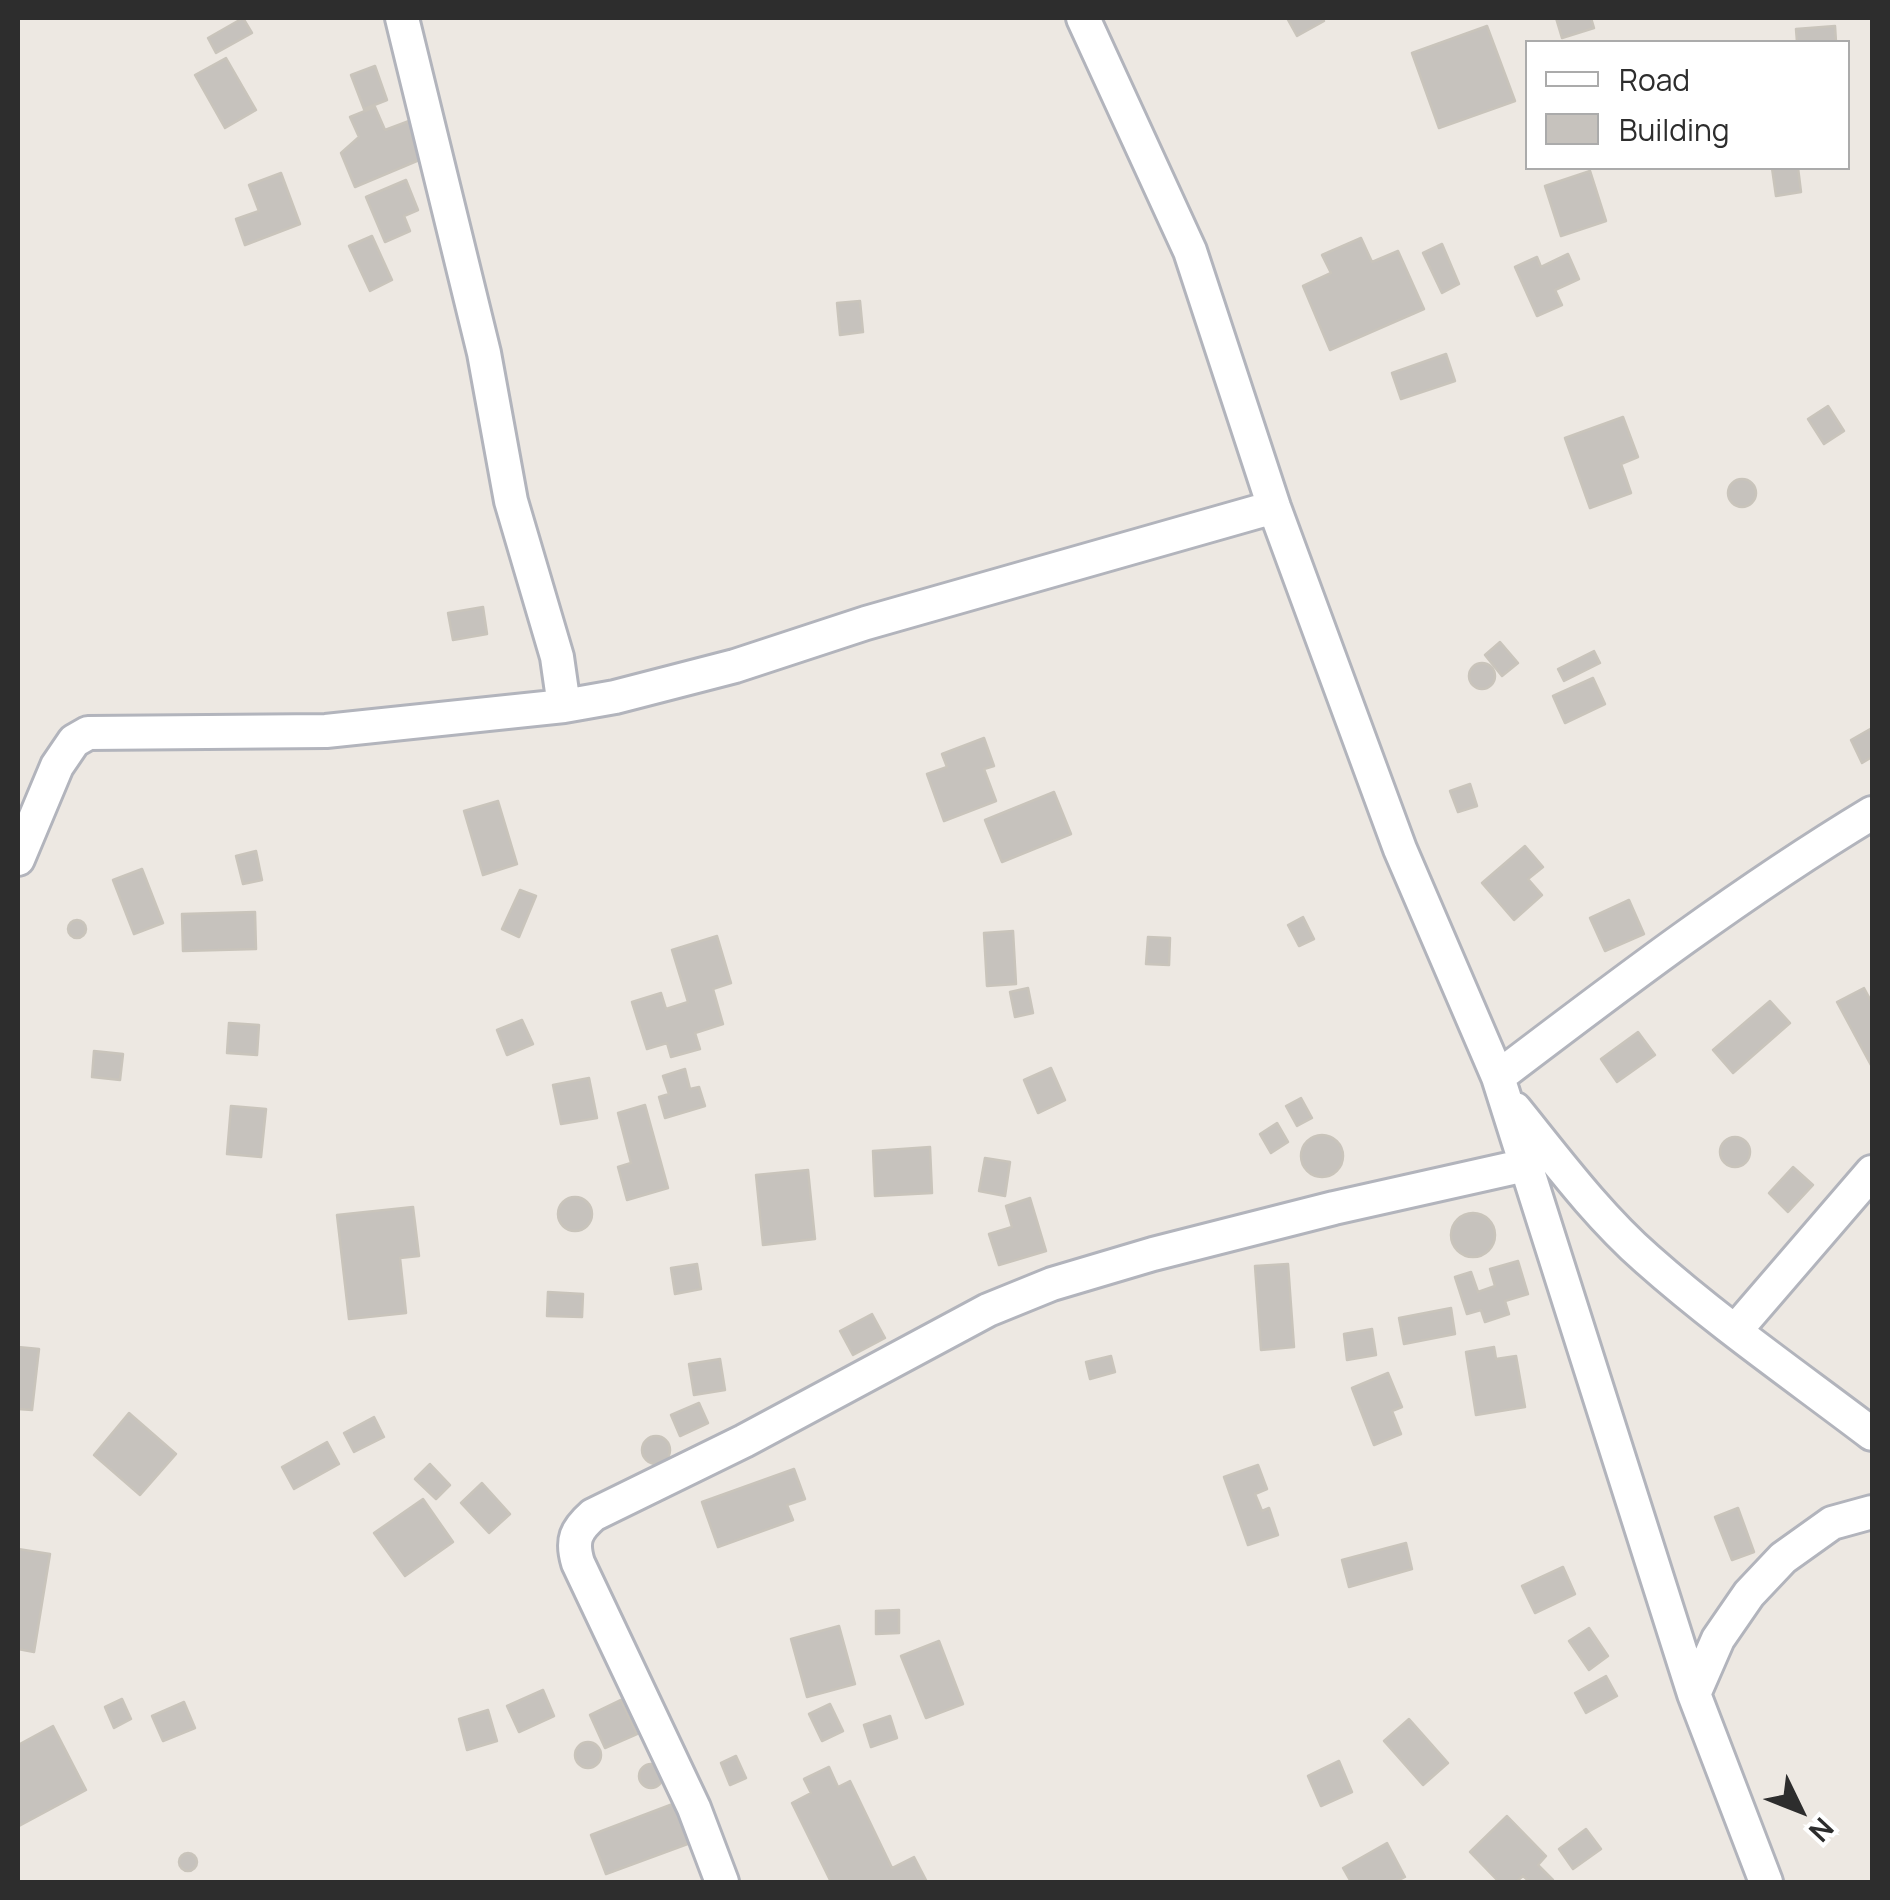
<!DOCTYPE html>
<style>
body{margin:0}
#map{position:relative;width:1890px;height:1900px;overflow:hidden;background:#ede8e2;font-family:Manrope,sans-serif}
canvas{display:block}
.frame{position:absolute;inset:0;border:20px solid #2d2d2d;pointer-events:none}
.legend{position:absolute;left:1525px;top:40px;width:325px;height:130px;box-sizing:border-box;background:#fff;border:2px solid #ababab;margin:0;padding:12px 18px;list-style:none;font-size:30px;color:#2d2d2d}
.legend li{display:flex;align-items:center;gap:20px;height:50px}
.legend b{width:50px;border:2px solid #ababab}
.north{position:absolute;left:1750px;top:1760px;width:100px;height:100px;-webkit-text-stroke:8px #fff;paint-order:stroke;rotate:133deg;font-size:28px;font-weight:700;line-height:40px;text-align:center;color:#2d2d2d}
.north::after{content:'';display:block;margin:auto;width:35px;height:45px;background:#2d2d2d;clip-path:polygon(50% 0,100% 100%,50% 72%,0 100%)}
</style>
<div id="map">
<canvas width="1890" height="1900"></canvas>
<div class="frame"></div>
<ul class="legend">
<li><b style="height:12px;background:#fff"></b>Road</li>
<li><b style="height:28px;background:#c6c2bd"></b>Building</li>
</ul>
<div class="north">N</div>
</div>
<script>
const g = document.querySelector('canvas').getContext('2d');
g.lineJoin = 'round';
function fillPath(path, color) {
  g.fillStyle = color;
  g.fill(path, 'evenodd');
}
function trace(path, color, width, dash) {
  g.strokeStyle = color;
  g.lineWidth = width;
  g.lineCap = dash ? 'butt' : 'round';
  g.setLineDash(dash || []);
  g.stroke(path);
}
const building = new Path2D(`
 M243 18 252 33 216 53 208 38Z
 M1287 18H1322L1324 21 1297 36Z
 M1556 18H1591L1594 28 1562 38Z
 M1487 26 1515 101 1439 128 1412 53Z
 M1835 26 1836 42H1797L1796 29Z
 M226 58 256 110 225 128 195 75Z
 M375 66 387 100 364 109 351 75Z
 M375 107 385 130 409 121 424 158 355 187 341 153 359 137 350 117Z
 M1772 168H1798L1801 192 1776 196Z
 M1590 171 1606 221 1561 236 1545 186Z
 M281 173 300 224 245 245 236 219 259 211 249 185Z
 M406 180 418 210 404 216 410 231 385 242 366 197Z
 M372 236 392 280 370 291 349 246Z
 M1361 238 1372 262 1398 251 1424 309 1330 350 1303 286 1331 273 1322 255Z
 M1442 244 1459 284 1442 293 1423 253Z
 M1568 254 1579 279 1555 290 1562 305 1537 316 1515 267 1537 257 1541 267Z
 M860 301 863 332 840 335 837 303Z
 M1446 354 1455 381 1401 399 1392 373Z
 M1828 406 1844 431 1824 444 1808 419Z
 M1623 417 1638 457 1621 464 1631 493 1590 508 1565 438Z
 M1728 493a14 14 0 1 1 28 0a14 14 0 1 1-28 0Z
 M483 607 487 634 453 640 448 613Z
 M1500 642 1518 663 1502 676 1485 655Z
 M1594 651 1600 663 1564 681 1558 669Z
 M1469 676a13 13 0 1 1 26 0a13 13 0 1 1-26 0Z
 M1593 678 1605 704 1565 723 1553 696Z
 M1872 728V757L1862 763 1851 740Z
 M984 738 994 766 984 769 996 801 944 821 927 774 947 767 942 754Z
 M1470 784 1477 806 1458 812 1450 791Z
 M1054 792 1071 834 1002 862 985 820Z
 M498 801 517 864 483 875 464 811Z
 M1525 846 1543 867 1528 879 1542 895 1514 920 1482 883Z
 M256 851 262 880 243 884 236 856Z
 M142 869 163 923 134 934 113 880Z
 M520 890 536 896 519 937 502 929Z
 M1629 900 1644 934 1605 951 1590 918Z
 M255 912 256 949 183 951 182 914Z
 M1303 917 1314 939 1299 946 1288 925Z
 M68 929a9 9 0 1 1 18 0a9 9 0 1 1-18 0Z
 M1013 931 1016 984 987 986 984 933Z
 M717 936 731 983 713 989 723 1024 695 1033 700 1049 671 1057 667 1043 647 1049 632 1002 661 993 666 1009 688 1002 672 950Z
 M1148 937 1170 938 1169 965 1146 964Z
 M1028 988 1033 1013 1015 1017 1010 992Z
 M1864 988 1872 1003V1067L1837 1002Z
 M1770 1001 1790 1023 1733 1073 1713 1050Z
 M522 1020 533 1044 507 1055 497 1030Z
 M229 1023 259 1025 257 1055 227 1053Z
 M1638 1032 1655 1055 1617 1082 1601 1059Z
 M94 1051 123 1054 120 1080 92 1077Z
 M1051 1068 1065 1100 1038 1113 1024 1080Z
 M685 1069 690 1089 699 1087 705 1106 665 1118 659 1097 669 1094 663 1076Z
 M589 1078 597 1118 561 1124 553 1085Z
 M1301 1098 1312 1118 1297 1126 1286 1106Z
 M645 1105 668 1188 627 1200 618 1167 631 1163 618 1113Z
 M231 1106 266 1109 261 1157 227 1154Z
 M1277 1123 1288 1142 1271 1153 1260 1134Z
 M1301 1156a21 21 0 1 1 42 0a21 21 0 1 1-42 0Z
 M1720 1152a15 15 0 1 1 30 0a15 15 0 1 1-30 0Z
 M930 1147 932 1193 875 1196 873 1151Z
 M985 1158 1010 1162 1005 1196 979 1191Z
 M1793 1167 1813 1185 1788 1212 1769 1193Z
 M808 1170 815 1239 763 1245 756 1175Z
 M558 1214a17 17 0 1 1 34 0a17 17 0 1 1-34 0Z
 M1030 1198 1046 1251 999 1265 989 1234 1012 1227 1006 1206Z
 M413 1207 419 1256 400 1258 406 1313 349 1319 337 1215Z
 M1451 1235a22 22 0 1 1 44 0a22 22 0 1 1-44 0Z
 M1518 1261 1528 1294 1505 1301 1509 1314 1485 1322 1481 1310 1467 1314 1455 1277 1471 1272 1478 1292 1495 1286 1490 1269Z
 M697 1264 701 1289 675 1294 671 1268Z
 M1288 1264 1294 1347 1261 1350 1255 1266Z
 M548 1292 583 1294 582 1317 547 1316Z
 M1451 1308 1455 1334 1404 1344 1399 1318Z
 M872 1314 885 1338 853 1355 840 1331Z
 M1372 1329 1376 1355 1347 1360 1344 1334Z
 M18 1347 39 1349 32 1410 18 1409Z
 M1494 1347 1496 1359 1516 1356 1525 1407 1476 1415 1466 1352Z
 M1111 1356 1115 1372 1090 1379 1086 1362Z
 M720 1359 725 1390 694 1395 689 1364Z
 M1388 1373 1402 1407 1392 1411 1401 1434 1374 1445 1352 1388Z
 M699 1403 708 1423 680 1436 671 1415Z
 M129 1413 176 1454 140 1495 94 1455Z
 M374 1417 384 1437 354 1452 344 1433Z
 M642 1450a14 14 0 1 1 28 0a14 14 0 1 1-28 0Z
 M327 1442 339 1464 294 1489 282 1467Z
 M430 1464 450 1485 436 1499 415 1479Z
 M1258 1465 1267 1489 1255 1494 1262 1511 1269 1508 1278 1535 1248 1545 1224 1477Z
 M794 1469 805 1499 787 1505 793 1520 718 1547 702 1502Z
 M482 1483 510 1514 489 1533 461 1503Z
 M423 1499 453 1542 405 1576 374 1533Z
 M1738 1508 1754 1552 1732 1560 1715 1517Z
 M1406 1543 1412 1569 1349 1587 1342 1560Z
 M18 1549 50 1554 34 1652 18 1649Z
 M1563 1567 1575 1594 1535 1613 1522 1586Z
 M899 1610V1633L876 1634V1611Z
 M839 1626 855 1684 807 1697 791 1639Z
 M1589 1628 1608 1656 1589 1670 1569 1641Z
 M939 1641 963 1704 926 1718 901 1656Z
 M1606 1676 1617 1696 1586 1713 1575 1693Z
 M543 1690 554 1716 519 1732 507 1706Z
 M122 1699 131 1719 114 1728 105 1707Z
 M621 1700 637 1734 605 1748 590 1715Z
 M184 1702 195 1728 163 1741 152 1716Z
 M830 1704 843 1731 822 1741 809 1714Z
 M488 1710 497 1741 467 1750 459 1719Z
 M890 1716 897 1738 871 1747 864 1725Z
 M1409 1719 1448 1763 1423 1785 1384 1741Z
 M53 1726 86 1790 19 1826 18 1745Z
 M575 1755a13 13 0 1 1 26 0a13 13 0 1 1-26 0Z
 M736 1756 746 1778 730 1785 721 1763Z
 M1339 1761 1352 1792 1321 1806 1308 1776Z
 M639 1776a12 12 0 1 1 24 0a12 12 0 1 1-24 0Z
 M829 1767 838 1787 850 1781 892 1868 914 1857 927 1882H831L792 1803 811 1793 804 1779Z
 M678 1802 693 1842 606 1874 591 1835Z
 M1507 1816 1546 1856 1538 1865 1553 1880 1551 1882H1530L1523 1876 1516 1882H1499L1470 1852Z
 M1586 1829 1601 1849 1573 1869 1559 1849Z
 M1387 1843 1405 1877 1395 1882H1351L1343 1868Z
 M179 1862a9 9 0 1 1 18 0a9 9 0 1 1-18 0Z`);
fillPath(building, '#c6c2bd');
trace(building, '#c9c4bb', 2.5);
const minor = new Path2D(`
 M402 18 484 353 511 501 557 657 564 706
 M1083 18 1190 251 1274 507 1400 849 1498 1077 1694 1694 1766 1882
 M18 859 57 766 74 741 88 733 326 731 564 706 615 697 735 666 866 623 1274 507
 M1498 1077C1619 985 1741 892 1872 813
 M1515 1109C1557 1161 1597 1215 1647 1259 1718 1322 1797 1377 1872 1434
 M1735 1331 1872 1172
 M1694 1694 1718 1639 1749 1594 1783 1558 1832 1523 1872 1512
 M722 1882 694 1808 578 1563C571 1540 576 1530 593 1515L744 1441 988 1310 1052 1284 1153 1254 1334 1208 1526 1165`);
trace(minor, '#b2b4bc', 38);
trace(minor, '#fff', 32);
</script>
